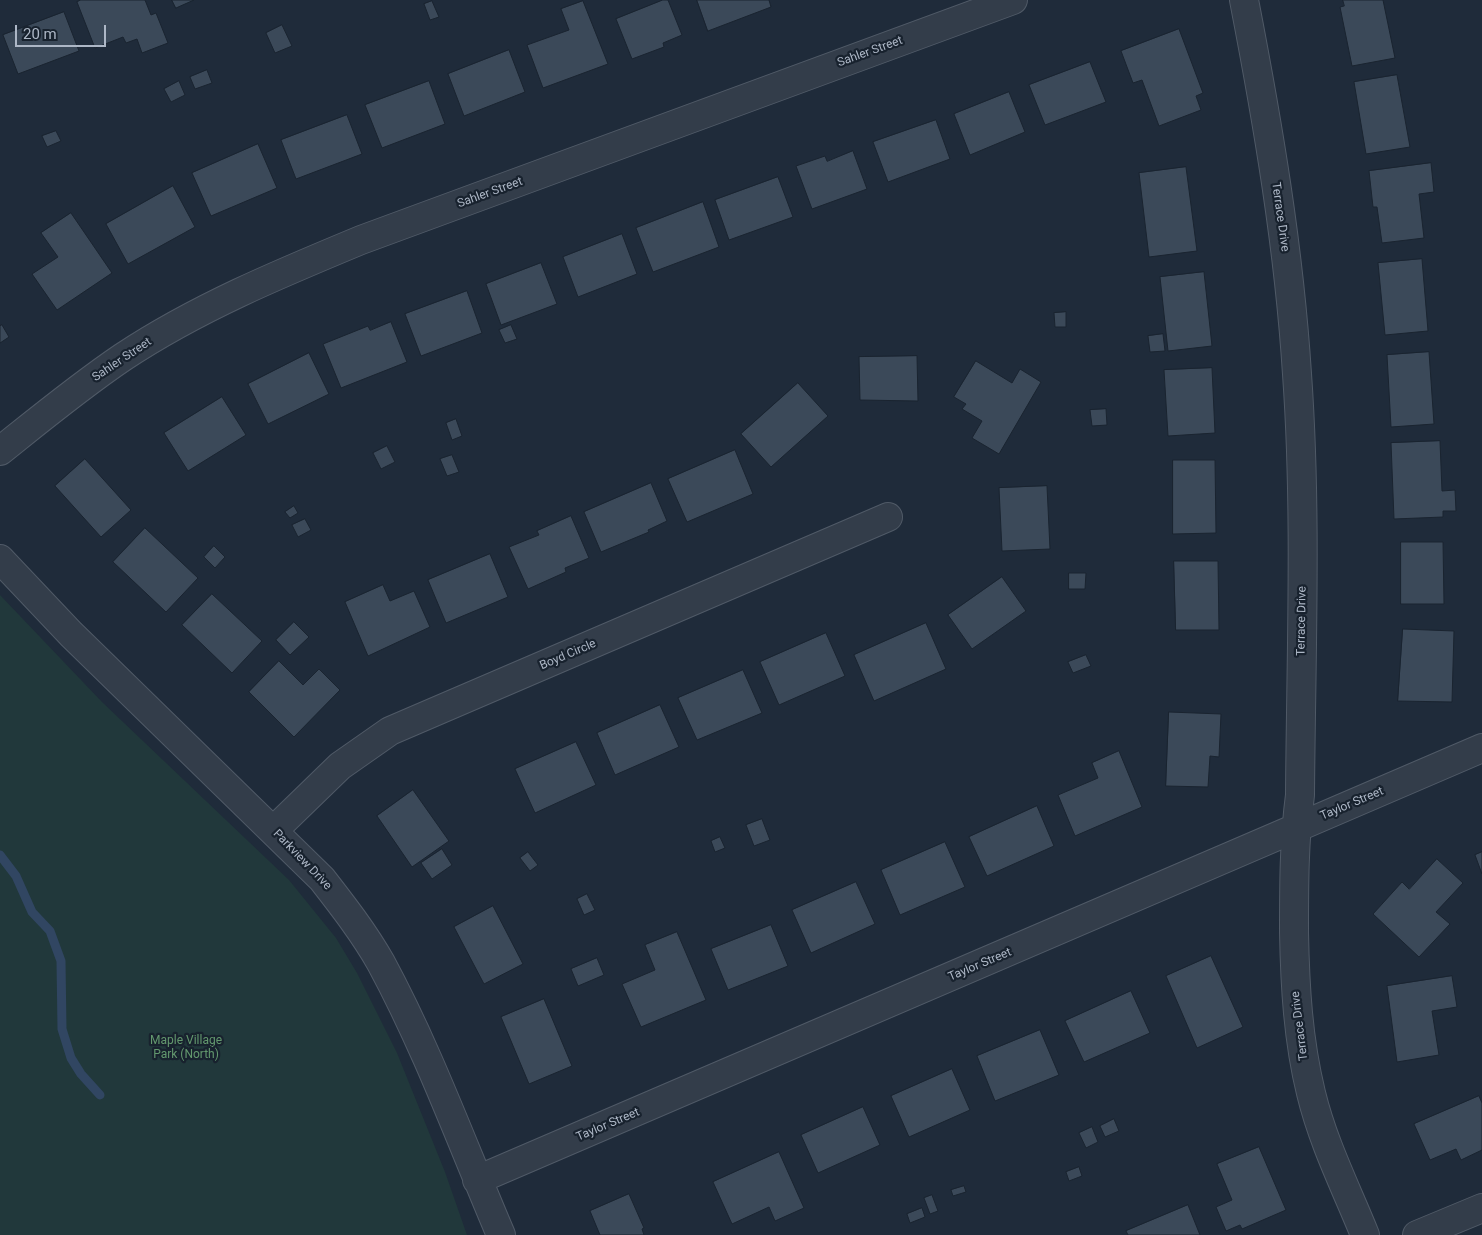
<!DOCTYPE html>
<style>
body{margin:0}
#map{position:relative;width:1482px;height:1235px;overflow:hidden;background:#1f2b3a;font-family:Roboto,sans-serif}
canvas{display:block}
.scale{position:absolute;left:15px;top:25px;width:91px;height:22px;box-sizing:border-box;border:2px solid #adb7c6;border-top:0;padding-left:6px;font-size:15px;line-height:18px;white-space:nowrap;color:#adb7c6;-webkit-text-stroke:4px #18222e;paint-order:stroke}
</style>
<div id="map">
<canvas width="1482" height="1235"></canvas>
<div class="scale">20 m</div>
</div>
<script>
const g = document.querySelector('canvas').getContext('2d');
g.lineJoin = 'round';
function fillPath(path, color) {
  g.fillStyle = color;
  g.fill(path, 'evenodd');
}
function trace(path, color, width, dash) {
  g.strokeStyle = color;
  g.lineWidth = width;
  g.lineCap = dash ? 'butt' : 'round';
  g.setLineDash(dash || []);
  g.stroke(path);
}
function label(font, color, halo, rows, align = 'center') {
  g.font = font + ' Roboto,sans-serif';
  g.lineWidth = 4.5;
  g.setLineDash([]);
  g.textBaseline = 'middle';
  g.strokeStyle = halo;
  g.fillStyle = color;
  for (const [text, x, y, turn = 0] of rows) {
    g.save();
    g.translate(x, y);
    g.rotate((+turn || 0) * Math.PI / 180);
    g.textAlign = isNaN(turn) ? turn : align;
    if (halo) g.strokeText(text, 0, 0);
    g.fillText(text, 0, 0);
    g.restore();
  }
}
fillPath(new Path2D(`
 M0 595 102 702 289 880 336 938 357 973 397 1053 445 1172 467 1235H0Z`), '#21383b');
trace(new Path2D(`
 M0 855 16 876 32 912 50 931 61 961 62 1029 71 1058 81 1074 100 1095`), '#314662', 9);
const building = new Path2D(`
 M81 0H145L151 15 156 13 168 43 142 53 137 39 126 43 123 37 95 48 77 2Z
 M172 0H194L176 8Z
 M663 0H668L682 35 663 43 664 47 632 59 616 19Z
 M697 0H769L771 7 708 31Z
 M1343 0H1383L1395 58 1352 66 1340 7 1344 6Z
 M432 1 439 17 430 20 424 4Z
 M583 1 608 64 543 88 527 45 569 30 561 9Z
 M64 12 79 51 18 74 3 35Z
 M282 25 292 46 275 53 266 33Z
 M1179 29 1203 93 1196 96 1201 110 1159 126 1142 80 1133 83 1121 51Z
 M509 50 525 92 464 116 448 74Z
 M1090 62 1106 102 1045 125 1029 85Z
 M207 70 212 83 195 89 190 77Z
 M1397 75 1410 147 1366 154 1354 82Z
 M179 81 185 95 171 102 164 89Z
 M429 81 445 124 382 148 365 105Z
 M1009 92 1025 132 970 155 954 114Z
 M347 115 362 154 296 179 281 140Z
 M936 120 950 159 888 182 873 142Z
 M56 131 61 141 47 147 42 136Z
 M258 144 277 188 211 216 192 173Z
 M853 151 867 189 812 209 796 166 825 156 827 161Z
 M1431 163 1434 192 1419 194 1424 238 1382 243 1377 207H1373L1369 171Z
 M1186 167 1197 251 1149 257 1139 173Z
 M778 177 793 217 729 240 715 200Z
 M173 186 195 227 128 264 106 224Z
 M703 202 719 247 653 272 636 228Z
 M71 213 112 273 57 310 32 274 58 257 41 233Z
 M622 234 637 274 578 297 563 257Z
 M1422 259 1428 331 1385 335 1378 263Z
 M541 263 557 304 501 325 486 284Z
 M1204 272 1212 346 1168 351 1160 277Z
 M467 291 482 333 421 356 405 314Z
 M1066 312V327H1055L1054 313Z
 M391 322 407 362 341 388 323 344 368 326 370 330Z
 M2 325 9 337 0 343V326Z
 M511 325 517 339 505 343 499 330Z
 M1163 334 1165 351 1150 352 1148 336Z
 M1429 352 1434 424 1391 427 1387 355Z
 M309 353 329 394 268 424 248 384Z
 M917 356 918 401 860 400 859 357Z
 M976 361 1012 383 1020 369 1041 382 999 454 972 438 982 421 962 409 966 404 954 397Z
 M1212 368 1215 433 1168 436 1164 370Z
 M798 383 828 416 771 467 741 434Z
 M222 397 246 435 188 471 164 433Z
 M1106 409 1107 425 1092 426 1090 410Z
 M456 419 462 436 452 440 446 423Z
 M1440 441 1442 491 1455 490 1456 511H1443V517L1394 519 1391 443Z
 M387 446 395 462 381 469 373 453Z
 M735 450 753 494 687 522 668 479Z
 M452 455 459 472 447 476 440 459Z
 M85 459 131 510 101 537 55 486Z
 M1173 460H1215L1216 533 1173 534Z
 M651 483 667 521 648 530 649 532 601 552 584 512Z
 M1047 486 1050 549 1002 551 999 488Z
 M294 506 298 513 290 518 285 512Z
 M571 516 589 558 565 568 566 572 528 589 509 547 539 535 537 531Z
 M305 519 311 530 298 537 292 525Z
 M145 528 198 578 166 612 113 562Z
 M1401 542H1443L1444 604H1401Z
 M214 546 225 557 215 568 204 557Z
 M490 554 508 597 446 623 428 580Z
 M1174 561H1218L1219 630H1176Z
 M1069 573H1086L1085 589H1069Z
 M1002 577 1026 611 972 649 948 615Z
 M383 585 390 601 414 591 430 627 368 656 345 602Z
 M212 594 262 641 232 673 182 625Z
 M294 622 309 637 290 655 276 640Z
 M926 623 946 669 874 701 854 655Z
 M1403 629 1454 631 1452 702 1398 701Z
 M826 633 845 676 779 705 760 662Z
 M1086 655 1091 666 1073 673 1068 662Z
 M279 661 303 685 319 669 340 690 294 737 249 692Z
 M743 670 762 713 697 740 678 698Z
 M660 705 679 747 615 775 597 733Z
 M1169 712 1221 714 1219 757 1210 756 1208 787 1166 786Z
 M576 742 596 785 535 813 515 769Z
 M1119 751 1142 807 1075 836 1058 795 1098 778 1092 763Z
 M413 790 449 841 412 867 377 816Z
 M1037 806 1054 846 987 876 969 837Z
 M762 819 770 840 754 846 746 825Z
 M720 837 725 848 715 852 711 841Z
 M945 842 965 887 900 915 881 870Z
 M442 849 452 865 432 879 421 863Z
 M528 852 538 865 530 871 520 858Z
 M1482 852V874L1475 855Z
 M1437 859 1463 883 1436 912 1450 924 1419 957 1373 914 1402 882 1409 889Z
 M856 882 875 924 811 953 792 910Z
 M587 894 595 910 584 915 577 899Z
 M493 906 523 964 484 984 454 927Z
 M771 925 788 966 728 990 711 949Z
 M677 932 706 1000 641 1027 622 984 655 970 645 945Z
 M1211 956 1243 1027 1197 1048 1166 976Z
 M597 958 604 975 578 986 571 969Z
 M1452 976 1457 1007 1432 1011 1439 1055 1397 1062 1387 986Z
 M1131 991 1150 1033 1084 1062 1065 1021Z
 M544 999 572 1066 529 1084 501 1017Z
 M1040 1030 1059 1075 995 1101 977 1056Z
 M952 1069 970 1110 909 1137 891 1096Z
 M1479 1096 1482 1103V1150L1461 1160 1456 1149 1430 1160 1414 1124Z
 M863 1107 880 1145 818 1173 801 1135Z
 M1114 1119 1119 1131 1105 1137 1100 1126Z
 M1092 1127 1098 1142 1086 1148 1079 1133Z
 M1259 1147 1286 1210 1242 1229 1240 1225 1226 1231 1216 1207 1232 1200 1217 1164Z
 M779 1152 804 1208 775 1221 769 1207 732 1224 713 1182Z
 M1079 1167 1082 1176 1069 1181 1066 1172Z
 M964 1186 966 1192 953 1196 951 1190Z
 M629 1194 644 1228 642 1229 644 1235H600L590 1211Z
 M932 1195 938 1211 930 1214 924 1198Z
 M1188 1205 1200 1235H1128L1126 1231Z
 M922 1208 925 1217 910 1223 907 1214Z`);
fillPath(building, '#3b4959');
trace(building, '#1a2430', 1);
const minor = new Path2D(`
 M1244 0C1268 124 1289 248 1297 374 1307 514 1301 655 1300 795 1294 841 1294 886 1294 932 1295 986 1298 1040 1311 1093 1323 1143 1346 1188 1365 1235
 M0 451C40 419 80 386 123 357 197 308 279 274 361 240L1013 0
 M0 559 71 634 322 879C343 906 364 933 381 963 428 1050 462 1144 501 1235
 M274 830 340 766 390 731 888 517
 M477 1180 1482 748
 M1417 1235 1482 1208`);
trace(minor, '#505a67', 30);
trace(minor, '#333d4a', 28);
label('12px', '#adb7c6', '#18222e', [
 ["Sahler Street",870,52,-20],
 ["Sahler Street",490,193,-20],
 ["Terrace Drive",1280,217,82],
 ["Sahler Street",122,360,-34],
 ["Terrace Drive",1302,621,-89],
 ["Boyd Circle",568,655,-23],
 ["Taylor Street",1352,804,-23],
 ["Parkview Drive",302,860,46],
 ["Taylor Street",980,965,-23],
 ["Terrace Drive",1300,1026,-97],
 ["Taylor Street",608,1125,-23]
]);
label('12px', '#63986e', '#18222e', [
 ["Maple Village",186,1041],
 ["Park (North)",186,1055]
]);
</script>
